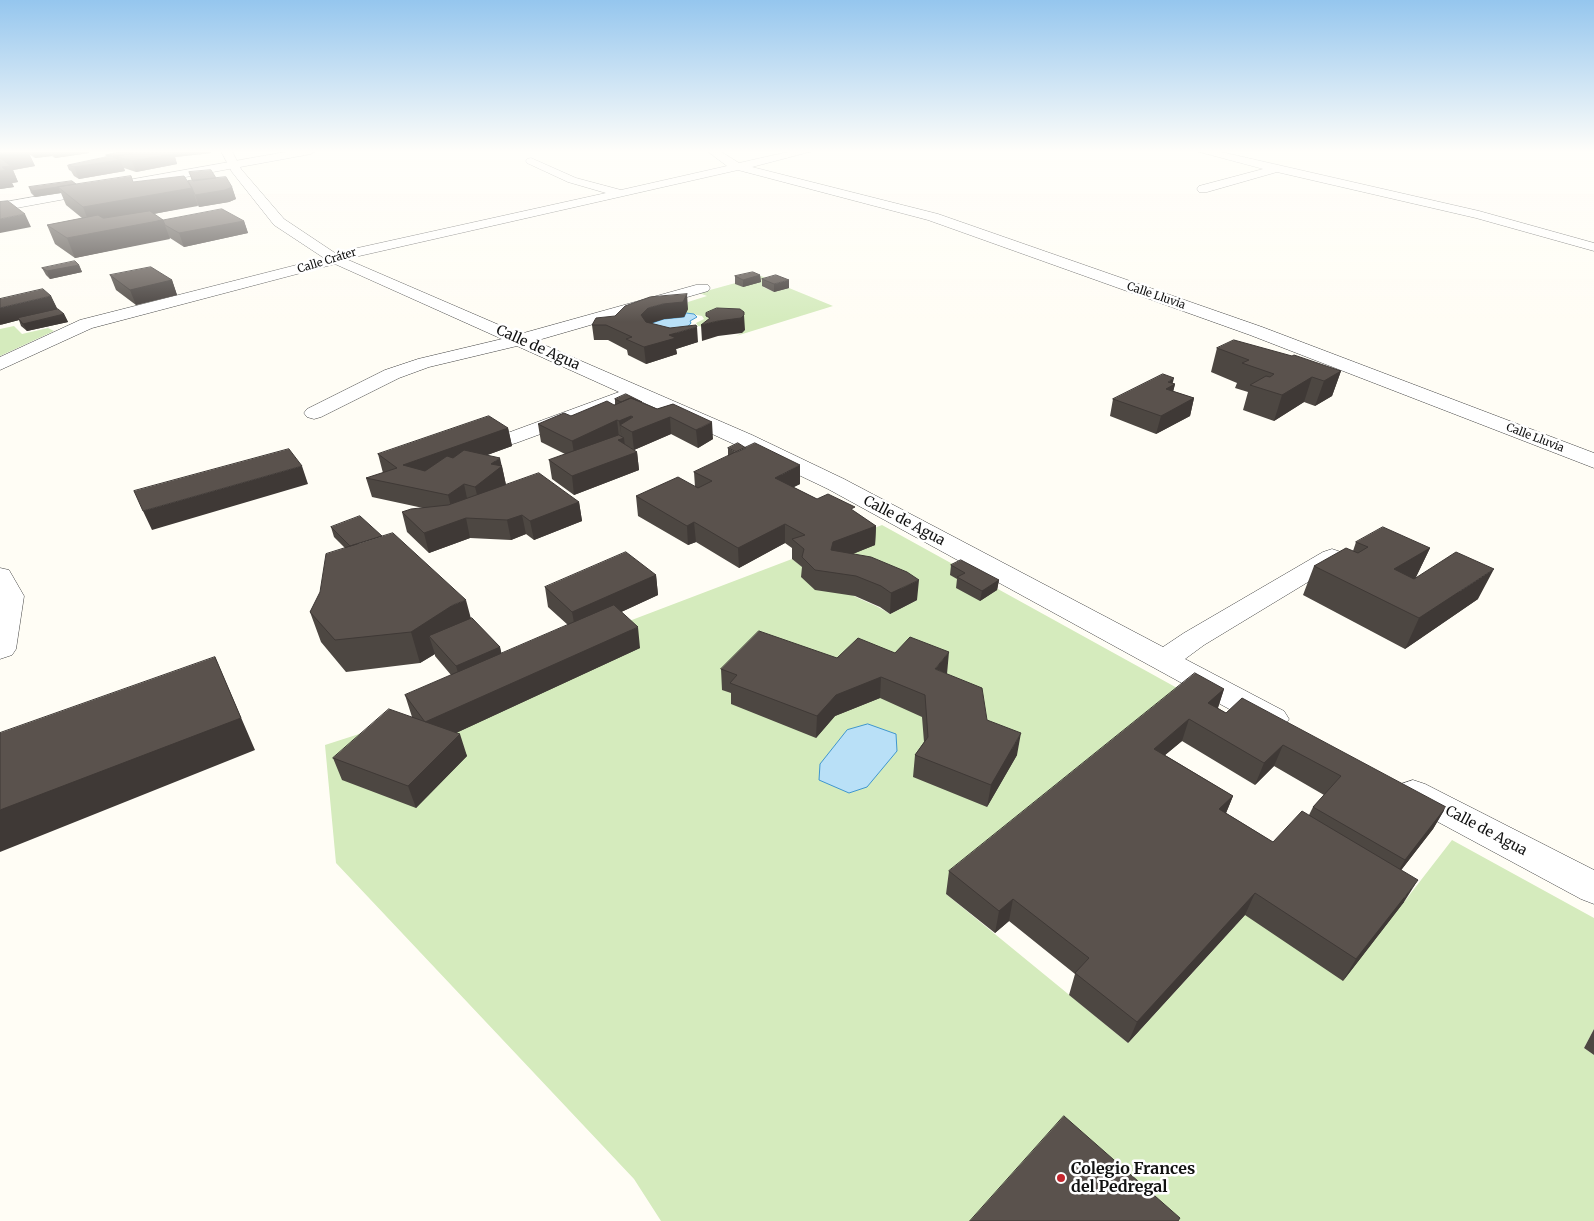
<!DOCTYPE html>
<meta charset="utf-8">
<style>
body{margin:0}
canvas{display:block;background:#fffdf5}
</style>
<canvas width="1594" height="1221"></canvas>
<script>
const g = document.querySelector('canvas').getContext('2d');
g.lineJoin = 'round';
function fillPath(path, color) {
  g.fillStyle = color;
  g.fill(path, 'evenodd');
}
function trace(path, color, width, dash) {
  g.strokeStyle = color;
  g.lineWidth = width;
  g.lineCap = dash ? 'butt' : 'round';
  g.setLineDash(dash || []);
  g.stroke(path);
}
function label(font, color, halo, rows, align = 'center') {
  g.font = font + ' Merriweather,serif';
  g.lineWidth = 5;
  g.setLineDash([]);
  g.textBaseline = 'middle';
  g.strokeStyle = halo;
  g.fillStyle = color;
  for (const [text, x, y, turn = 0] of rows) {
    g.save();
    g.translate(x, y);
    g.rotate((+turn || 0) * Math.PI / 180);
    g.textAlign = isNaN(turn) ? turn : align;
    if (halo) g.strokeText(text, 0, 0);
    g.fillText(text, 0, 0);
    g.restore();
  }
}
fillPath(new Path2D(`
 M761 276 776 282 763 287 774 292 789 288 833 306 736 336 742 333 698 326 696 323 704 319 702 316 686 313 688 302 707 296 699 293Z
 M14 326 22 334 48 328 54 331 0 356V329Z
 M882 525 1188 694 946 894 1128 1043 1245 915 1404 902 1452 840 1594 918V1029L1584 1048 1594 1055V1221H661L634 1179 336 863 325 745 412 717 432 744 616 626 792 559C811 574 833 585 854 596 866 602 878 606 890 614L917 600 843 571 859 534Z`), '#d5ebbd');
const water = new Path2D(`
 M686 313 694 314 697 317 690 321 691 323C684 334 664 327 652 325V323L664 319 684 317Z
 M868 724 896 734 897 751 867 787 849 793 819 780 820 764 847 730Z`);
fillPath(water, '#b9e0f7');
trace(water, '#3f96cf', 1);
const minor = new Path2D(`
 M221 151H232L241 169 284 219 335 253 606 193 568 182 527 163 526 161 527 159 531 158 576 178 621 190 727 166 707 151H720L739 163 792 151H813L752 167 938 214 1262 327 1594 453V468L1250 335 928 220 738 170 346 259 520 334 696 285H708L710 288 708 291 535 341 752 435 844 479 1163 647 1184 633 1323 552 1332 549 1341 552 1345 557 1341 562 1204 645 1185 659 1284 711 1289 719 1284 727 1273 730 1262 727 828 489 736 445 636 399 516 443 509 445 502 443 498 439 502 435 619 392 517 346 429 367 399 378 321 417 314 419 307 417 304 413 307 409 385 370 418 359 502 339 335 264 92 328 0 370V357L80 320 324 258 274 225 232 172Z
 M1196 151H1217L1479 211 1594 243V251L1476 218 1277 172 1207 192H1199L1197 189 1199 186 1263 169Z
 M0 568 9 570 24 596 16 649 12 655 0 659Z
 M1413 780 1425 784 1594 870V904L1581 899 1401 802 1396 793 1401 784Z`);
const tertiary = new Path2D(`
 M291 151H316L311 154 0 211V203Z`);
trace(minor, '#444', 1);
trace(tertiary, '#444', 1);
fillPath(minor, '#fff');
fillPath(tertiary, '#fff');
fillPath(new Path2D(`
 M0 151H88L89 153 55 158 52 156 35 158 29 154 35 166 13 170 18 182 12 183 14 187 0 189Z
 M122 151H210L211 153 175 157 177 164 136 172 124 168 125 171 79 179 74 176 71 171 69 170 67 165 81 163 107 157 106 155 122 152Z
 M189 172 216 178 232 187 236 199 229 202 199 207 198 205 154 214 163 220 244 221 248 233 184 247 170 238 75 258 55 244 47 225 82 218 66 205 61 193 35 197 31 193 29 187 76 184 192 181Z
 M79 265 82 272 50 279 46 275 42 268Z
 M110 275 172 280 177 295 136 305 116 290Z
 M760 275 761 282 743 287 735 284V276Z
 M762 279 789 288 774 292 762 286Z
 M51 296 58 310 64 314 68 322 27 331 21 326 19 320 0 325Z
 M688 309 684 317 664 319 651 323 698 342 676 349 677 354 646 364 628 355 627 350 608 340H594L592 325Z
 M1217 348 1341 371 1332 396 1315 406 1304 402 1274 421 1243 410 1248 392 1235 388 1237 383 1211 372Z
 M1173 384H1175L1173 391 1194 398 1190 416 1156 434 1110 416 1113 399Z
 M615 399 643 403 657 409 673 404 713 439 698 448 671 434 634 450 627 446 637 452 639 470 574 495 552 479 549 460 565 454 541 442 538 424 614 405 615 404Z
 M508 428 512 446 487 455 502 466 506 485 579 502 582 521 534 540 526 534 511 540 470 538 429 553 407 532 402 512 423 508 372 497 366 478 383 473 378 454Z
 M728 448 800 484 793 487 817 499 855 512 876 526 875 545 853 554 917 600 890 614 880 607 855 596 815 590 801 577 802 567 792 559V548L785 543 739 568 696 542 688 545 638 516 636 496 695 487 694 472 728 456Z
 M331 527 471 618 500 647 501 654 568 625 548 607 545 587 656 575 658 595 621 612 640 648 456 733 467 756 416 808 342 780 333 758 412 717 405 695 451 675 435 656V654L420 663 346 672 321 642 310 612 345 548 334 537Z
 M1356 542 1430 548 1416 577 1478 599 1405 649 1303 595 1314 566 1353 551Z
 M951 565 999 580 997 590 980 601 956 588 957 579 950 575Z
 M837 658 947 674 1017 755 987 807 913 777 915 755 924 742 922 717 880 698 835 716 816 738 731 704V693L722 690 721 669Z
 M1224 689 1218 708 1226 713 1446 807 1433 829 1401 870 1404 902 1343 981 1245 915 1128 1043 1069 995 1075 974 1009 921 995 933 946 894 949 871ZM1182 741 1255 785 1274 766 1324 795 1313 807 1309 815 1273 842 1226 813 1233 796 1165 755Z
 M1594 1029V1055L1584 1048Z`), '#4d4742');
fillPath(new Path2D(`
 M9 151H28L35 166 13 170 18 182 12 183 14 187 0 189V154Z
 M33 151H50L52 156 35 158Z
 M53 151H88L89 153 55 158Z
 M159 151H210L211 153 175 157 177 164 136 172 132 161Z
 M115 156 116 161 120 160 125 171 79 179 74 167Z
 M76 184 58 187 61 193 35 197 32 191Z
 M232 187 236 199 229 202 199 207 195 195Z
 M192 188 198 206 90 225 83 207Z
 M25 214 31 227 0 233V219Z
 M163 220 170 239 75 258 67 238Z
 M244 221 248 233 184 247 179 233Z
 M79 265 82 272 50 279 47 271Z
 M760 275 761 282 743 287V280Z
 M172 280 177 295 136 305 130 290Z
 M789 280V288L774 292V284Z
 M687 294 688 309 684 317 664 319 649 324 643 331 641 315 648 308 663 304Z
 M51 296 58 311 18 318 19 320 0 325V308Z
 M64 314 68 322 27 331 23 324Z
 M744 315 745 330 742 333 718 336 702 341 701 325 718 321Z
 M697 327 698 342 676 349 677 354 646 364 644 347 669 335Z
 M1341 371 1332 396 1315 406 1324 381Z
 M1312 377 1304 402 1274 421 1282 395Z
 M1174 378 1172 386 1175 384 1171 401 1164 398 1168 382Z
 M1194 398 1190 416 1156 434 1161 416Z
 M631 416 633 431 670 417 671 434 634 450 632 432 620 425 622 439 619 421Z
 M617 420 619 438 575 459 572 441Z
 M712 422 713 439 698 448 696 430Z
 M508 428 512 446 408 484 403 465Z
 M624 438 626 456 637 452 639 470 574 495 572 476 618 440Z
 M500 458 506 485 480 506 475 487 491 464Z
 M800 465V484L775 497V478Z
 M302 466 308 484 152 530 143 511Z
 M464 484 468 503 453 514 448 495Z
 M579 502 582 521 534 540 530 521Z
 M522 515 526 534 511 540 507 520Z
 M466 518 470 538 429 553 424 533Z
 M694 522 696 542 688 545 687 526Z
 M785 524V543L739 568 738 548Z
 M876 526 875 545 832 562 831 550 833 542Z
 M1430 548 1416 577 1381 599 1394 569Z
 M1494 569 1478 599 1405 649 1419 618Z
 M656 575 658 595 576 633 572 612Z
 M919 580 917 600 890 614 891 593Z
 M999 580 997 590 980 601 982 591Z
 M466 600 474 630 429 636 435 654 420 663 411 632 453 605Z
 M638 627 640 648 432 744 425 722Z
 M500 647 505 668 462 687 456 666Z
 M949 652 947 674 935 669Z
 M215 657 255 750 0 852V810Z
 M881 677 880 698 835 716 816 738 817 716 836 695Z
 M1224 689 1217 710 1208 703Z
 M1189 719 1182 741 1147 770 1154 749Z
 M1021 733 1017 755 987 807 991 785Z
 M460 734 467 756 416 808 408 786Z
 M1283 745 1274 766 1255 785 1264 763Z
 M1233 796 1224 818 1219 809Z
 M1446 807 1433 829 1392 882 1405 860Z
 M1418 880 1404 902 1343 981 1356 959Z
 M1255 893 1245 915 1128 1043 1137 1022Z
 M1013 899 1009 921 995 933 999 911Z`), '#3f3936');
const building = new Path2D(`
 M0 151H20L0 154Z
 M124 151H168L173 154 132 161 115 156 132 154Z
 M122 152 123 155 113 156 106 155Z
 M111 156 120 160 74 167 69 165Z
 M0 158 11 166 2 167 6 170 0 171Z
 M211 170 216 178 193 181 189 172Z
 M131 176 133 182 184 176 192 188 83 207 58 187Z
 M226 177 232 187 225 190 195 195 192 188 188 181Z
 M72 181 76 184 32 191 29 187Z
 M8 201 25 214 0 219V202Z
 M222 209 244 221 179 233 165 225 163 220 158 221Z
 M150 211 163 220 67 238 47 225 98 215 103 218Z
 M75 261 79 265 47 271 42 268Z
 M151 267 172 280 130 290 110 275Z
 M753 272 760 275 743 280 735 276Z
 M776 275 789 280 774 284 762 279Z
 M43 289 51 296 0 308V299Z
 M687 294 683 302 663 304 648 308 641 315 646 322 670 328 696 325 697 327 669 335 676 338 644 347 626 339 632 337 606 325H592L596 318 615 316 625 306 650 297Z
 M717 308 740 309 744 312V315L741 318 718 321 701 325 710 318 706 316V313Z
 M58 309 64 314 23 324 18 318Z
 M1234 340 1292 356 1294 355 1341 371 1324 381 1312 377 1282 395 1250 385 1266 376 1270 377 1274 374 1242 363 1249 360 1217 348Z
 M1163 374 1174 378 1168 382 1175 384 1166 389 1194 398 1161 416 1113 399Z
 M626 394 642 402H641L631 398 621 402 615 399Z
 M631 398 657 409 673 404 712 422 696 430 670 417 632 432 620 425 633 417 631 416 619 421 617 420 572 441 538 424 564 413 571 416 607 401 614 405Z
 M489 416 508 428 403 465 425 471 447 456 453 458 464 450 500 458 491 464 502 466 475 487 464 484 448 495 366 478 397 468 378 454Z
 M619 435 624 438 618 440 637 452 572 476 549 460Z
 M738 443 746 448 737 452 728 448Z
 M755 443 800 465 775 478 817 499 828 494 855 507 851 509 876 526 833 542 831 550 871 557 907 572 919 580 891 593 881 586 856 576 815 570 802 557 804 549 792 539 805 535 785 524 738 548 694 522 687 526 636 496 678 477 698 488 712 481 694 472Z
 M289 449 302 466 143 511 134 491Z
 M539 473 579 502 530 521 522 515 507 520 466 518 424 533 402 512 411 509 448 505Z
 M360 516 382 536 350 546 331 527Z
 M1383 527 1430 548 1394 569 1414 579 1456 552 1494 569 1419 618 1314 566 1346 548 1358 553 1368 547 1356 542Z
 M393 533 466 600 453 605 411 632 335 640 310 612 320 592 326 554Z
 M626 552 656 575 572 612 545 587Z
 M961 560 999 580 982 591 957 577 965 573 951 565Z
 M614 605 638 627 425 722 405 695Z
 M472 618 500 647 456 666 429 636Z
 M759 631 837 658 858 638 895 653 910 637 949 652 935 669 982 688 987 720 1021 733 991 785 915 755 928 737 925 695 881 677 836 695 817 716 730 683 737 675 721 669Z
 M215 657 241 718 0 810V733Z
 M1195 673 1224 689 1208 703 1226 713 1242 698 1446 807 1405 860 1313 807 1341 776 1283 745 1264 763 1189 719 1154 749 1233 796 1219 809 1273 842 1302 811 1418 880 1356 959 1255 893 1137 1022 1075 973 1089 958 1013 899 999 911 949 871Z
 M389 709 460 734 408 786 333 758Z
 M1064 1116 1180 1218 1178 1221H970Z`);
fillPath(building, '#5a524d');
trace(building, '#3f3936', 1);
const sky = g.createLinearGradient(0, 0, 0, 322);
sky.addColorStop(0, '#95c6ee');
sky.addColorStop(0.47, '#fffefa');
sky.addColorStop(1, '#fffefa00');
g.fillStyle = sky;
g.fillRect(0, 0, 1594, 322);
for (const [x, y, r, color] of [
 [1061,1178,5,"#c4262e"]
]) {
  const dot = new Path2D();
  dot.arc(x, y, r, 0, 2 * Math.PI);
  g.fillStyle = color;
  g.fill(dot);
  trace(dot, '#fff', 2);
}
label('11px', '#111', '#fff', [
 ["Calle Cráter",327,261,-17],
 ["Calle Lluvia",1156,296,19],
 ["Calle Lluvia",1535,438,21]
]);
label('14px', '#111', '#fff', [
 ["Calle de Agua",538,348,24],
 ["Calle de Agua",904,521,28],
 ["Calle de Agua",1486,831,28]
]);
label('bold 16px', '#111', '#fff', [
 ["Colegio Frances",1071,1169],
 ["del Pedregal",1071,1187]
], 'left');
</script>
